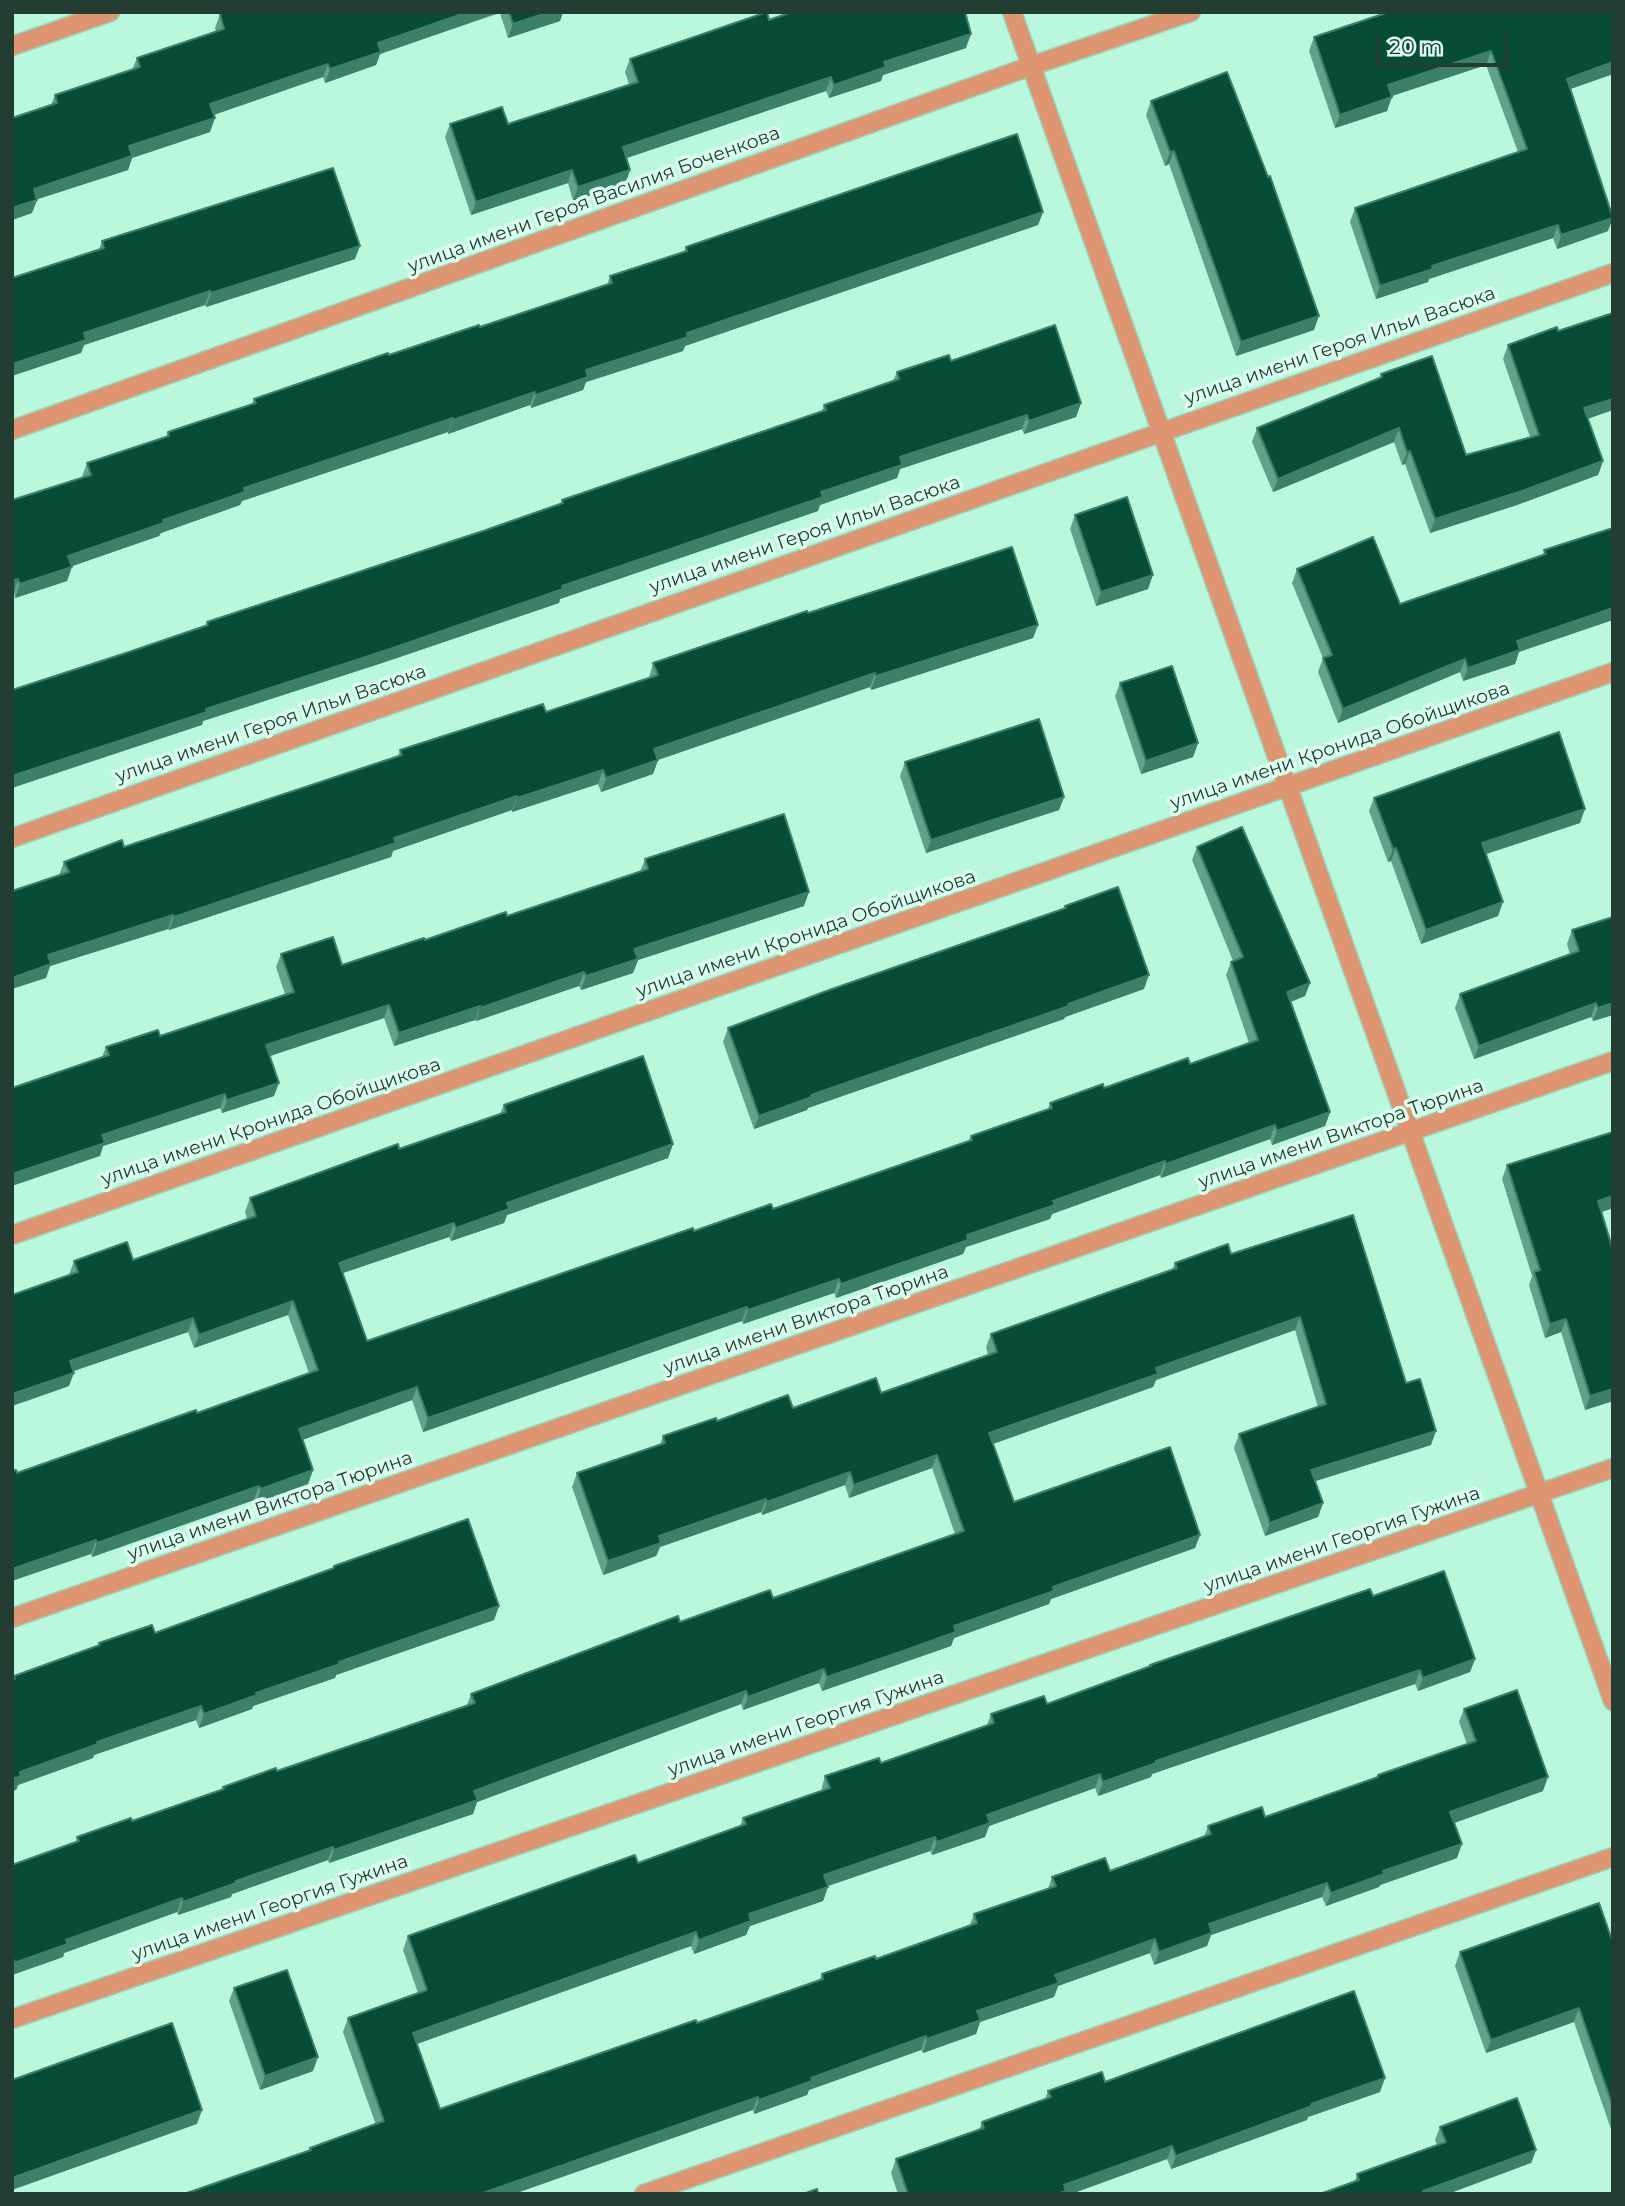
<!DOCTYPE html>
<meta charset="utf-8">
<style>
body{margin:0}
#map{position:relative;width:1625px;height:2206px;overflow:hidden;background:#b9f8dd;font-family:Montserrat,sans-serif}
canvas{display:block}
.frame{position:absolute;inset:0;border:14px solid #243d33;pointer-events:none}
.scale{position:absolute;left:1376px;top:35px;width:133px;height:32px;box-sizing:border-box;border:4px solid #243d33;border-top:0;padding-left:9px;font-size:21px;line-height:24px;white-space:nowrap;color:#243d33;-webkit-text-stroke:5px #daffee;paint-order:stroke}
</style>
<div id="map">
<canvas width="1625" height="2206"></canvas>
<div class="frame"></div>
<div class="scale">20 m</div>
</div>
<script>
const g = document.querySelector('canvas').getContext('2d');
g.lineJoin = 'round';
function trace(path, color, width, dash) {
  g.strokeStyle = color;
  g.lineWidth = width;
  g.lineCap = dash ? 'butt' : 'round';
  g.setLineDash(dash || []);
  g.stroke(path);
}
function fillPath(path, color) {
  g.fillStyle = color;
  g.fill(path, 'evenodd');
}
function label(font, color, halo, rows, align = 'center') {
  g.font = font + ' Montserrat,sans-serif';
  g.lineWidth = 7;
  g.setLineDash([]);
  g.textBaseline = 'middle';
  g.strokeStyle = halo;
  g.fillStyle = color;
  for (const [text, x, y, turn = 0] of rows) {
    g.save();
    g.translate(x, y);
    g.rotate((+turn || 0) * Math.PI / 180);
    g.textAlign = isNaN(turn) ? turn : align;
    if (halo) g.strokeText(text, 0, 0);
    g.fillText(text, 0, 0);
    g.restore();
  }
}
const minor = new Path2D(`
 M1012 12 1613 1701
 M12 46 110 12
 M12 430 1031 66 1191 12
 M12 838 1613 273
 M12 1235 1613 672
 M12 1618 1613 1061
 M12 2019 1613 1468
 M644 2194 1613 1857`);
trace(minor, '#9bd3bb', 21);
trace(minor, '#dd9572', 18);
fillPath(new Path2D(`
 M226 12H563L560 21 508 38 500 13 380 54 376 65 325 83 323 77 213 115 210 132 132 158 128 170 37 199 32 213 12 220V118L51 105 55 95 132 70 137 58 216 32 215 28 220 14Z
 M1382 12H1613V74L1570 89 1608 231 1557 249 1553 238 1429 279 1428 282 1376 299 1350 222 1355 208 1518 152 1486 65 1391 96 1387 111 1335 128 1309 51 1314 37 1382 15Z
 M769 20 966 48 883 75 881 81 829 98 826 91 626 158 630 170 625 184 573 201 568 183 471 215 445 137 450 124H508L629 84 625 72 630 59Z
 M1151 101 1268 177 1314 330 1236 356 1169 164 1165 166 1146 115Z
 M1043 212 1038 225 685 346 683 351 586 382 583 390 531 408 530 405 448 434V432L242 501 240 505 161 533 159 536 72 566 67 581 15 598 14 593 12 500 82 477 87 463 166 437 168 432 252 404 254 399 607 285 610 276 684 252 686 247Z
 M102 241 355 259 206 307 205 305 84 345 81 353 99 249Z
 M1508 345 1588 419 1603 461 1598 475 1517 505 1430 533 1405 464 1402 465 1394 442 1273 492 1252 442 1257 428 1379 379 1381 374 1466 455 1530 437 1503 359Z
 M951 361 1081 403 1076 417 1024 434 1022 429 900 469 897 478 820 505 818 511 560 599 559 603 385 662 203 721 202 725 129 652 206 626 207 622 486 530 561 504 562 500 822 411 824 405 893 381 897 372Z
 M1075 515 1148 589 1096 606 1070 529Z
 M1613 528 1519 652 1515 664 1463 681 1460 672 1338 723 1318 672 1323 658 1292 583 1297 569 1400 604 1543 555 1544 550Z
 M808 613 1038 625 1033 638 871 690 870 687 658 760 653 774 601 792 598 784 512 812V810L393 851 391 857 169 930 168 929 50 966 46 978 59 875 64 862 124 847 398 756 400 750 546 712 649 678 653 663Z
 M1120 683 1198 743 1193 757 1141 774 1115 696Z
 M905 762 1064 797 1059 810 926 853 900 776Z
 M1374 798 1580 823 1486 854 1498 916 1421 944 1391 861 1388 862 1369 811Z
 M1197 847 1310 983 1305 996 1291 1002 1330 1112 1325 1126 1272 1145 1270 1139 1161 1178 1160 1175 1052 1214 1050 1219 966 1247 963 1254 836 1298 834 1293 743 1324 742 1321 423 1432 412 1400 302 1440 313 1470 308 1484 256 1503 254 1500 92 1557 91 1554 17 1473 197 1413 309 1373 288 1315 194 1348 188 1332 73 1371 69 1386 12 1406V1295L69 1275 74 1261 133 1260 247 1219 245 1212 250 1198 399 1149 500 1114 504 1105 673 1144 668 1158 507 1215 504 1223 451 1241 449 1237 343 1273 367 1341 694 1231 773 1209 968 1142 971 1136 1048 1109 1050 1103 1190 1064 1249 1043 1226 975 1231 962 1233 961 1192 860Z
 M645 859 804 906 638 960 633 973 581 990 579 986 476 1021 475 1020 394 1046 384 1018 270 1056 274 1096 222 1113 220 1108 103 1146 100 1156 102 1057 106 1047 160 1036 285 994 276 967 281 954 342 965 507 916 640 872Z
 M1065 906 1144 989 1065 1017 1064 1019 808 1108 807 1110 754 1129 723 1042 728 1028 1064 909Z
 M1613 917V1015L1593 1021 1591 1017 1474 1059 1455 1008 1460 994 1570 954 1567 944 1572 930Z
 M1507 1165 1613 1208 1601 1212 1613 1401 1585 1410 1561 1332 1545 1338 1529 1285 1532 1276 1502 1179Z
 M1231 1254 1406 1383 1431 1445 1315 1481 1323 1503 1318 1517 1265 1536 1234 1448 1239 1434 1318 1407 1295 1330 1156 1380 1153 1387 993 1444 1014 1502 1200 1535 1195 1548 1051 1599 1049 1604 954 1638 951 1646 822 1691 819 1683 743 1710 741 1704 477 1802 473 1814 329 1863 328 1860 232 1894 231 1897 178 1915 177 1912 64 1953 63 1957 12 1975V1865L76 1842 77 1837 132 1821 222 1790 223 1787 277 1771 467 1705 471 1694 680 1622 773 1598 955 1534 932 1468 849 1498 845 1485 762 1515 761 1512 660 1547 656 1556 603 1575 572 1487 577 1473 660 1445 663 1436 717 1421 881 1393 988 1355 986 1347 991 1334 1172 1270 1175 1263Z
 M334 1566 499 1606 494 1620 336 1675 335 1678 253 1706 252 1709 199 1728 196 1720 94 1755 93 1758 18 1785 16 1790 12 1681 14 1676 98 1645 99 1643 155 1633 333 1568Z
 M1373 1596 1475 1659 1470 1672 1418 1691 1415 1684 1152 1774 1151 1777 1098 1796 1095 1788 989 1826 985 1837 932 1855 930 1851 828 1886 823 1901 750 1926 746 1935 694 1954 691 1946 417 2044 440 2109 819 1981 822 1974 876 1959 970 1925 974 1914 1048 1889 1052 1877 1110 1871 1204 1837 1208 1826 1265 1817 1377 1777 1378 1775 1467 1744 1459 1722 1464 1709 1543 1791 1454 1823 1457 1858 1380 1885 1379 1887 1326 1906 1322 1897 1211 1935 1207 1946 1154 1965 1150 1953 1058 1986 1054 1997 980 2022 976 2034 923 2053 921 2050 809 2090 807 2095 754 2114 753 2110 309 2151 310 2148 376 2125 343 2032 348 2018 418 1993 403 1950 408 1936 638 1863 740 1826 743 1818 821 1791 825 1776 881 1763 987 1725 991 1714 1047 1704 1149 1667 1150 1665Z
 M1613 1943V2135L1574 2022 1486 2053 1455 1966 1460 1952Z
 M234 1988 313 2071 260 2090 229 2001Z
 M1105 2082 1380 2092 1308 2117 1307 2120 1171 2169 1167 2159 1071 2194H898L891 2173 896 2159 979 2130 982 2122 1045 2099 1048 2091Z
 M1440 2127 1536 2150 1531 2163 1355 2181 1357 2174 1437 2145 1435 2140Z`), '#60a28a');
fillPath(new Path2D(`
 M468 12H500L380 54 376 65 325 83 330 69 378 43Z
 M549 12H563L560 21 508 38 513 24Z
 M971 34 966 48 883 75 881 81 829 98 834 85 884 62Z
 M1491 51 1486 65 1383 99 1388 85Z
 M1613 62V74L1562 92 1567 79Z
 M328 64 323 77 205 118 210 104Z
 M831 77 826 91 618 161 623 147Z
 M1392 97 1387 111 1335 128 1340 115Z
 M215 118 210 132 132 158 128 170 29 202 34 189 129 146Z
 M1174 151 1169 164 1165 166 1170 152Z
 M572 170 568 183 471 215 476 202Z
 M630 170 625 184 573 201 578 187Z
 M37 200 32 213 12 220V208Z
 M1043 212 1038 225 685 346 683 351 586 382 583 390 531 408 536 395 586 370 687 333Z
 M1613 218 1608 231 1557 249 1561 235Z
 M1558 225 1553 238 1429 279 1428 282 1376 299 1380 286 1432 266Z
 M360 246 355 259 206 307 211 293Z
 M210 291 205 305 84 345 81 353 12 376V364L84 333Z
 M1319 316 1314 330 1236 356 1241 342Z
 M535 392 530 405 448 434 453 420Z
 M1613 399V410L1579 422 1584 408Z
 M1081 403 1076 417 1024 434 1029 421Z
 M1027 415 1022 429 900 469 897 478 820 505 818 511 560 599 559 603 385 662 203 721 202 725 12 788V776L562 586 821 492 900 457Z
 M453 418 448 432 242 501 240 505 161 533 159 536 64 569 68 556 244 488Z
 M1399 428 1394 442 1273 492 1278 479Z
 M1410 451 1405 464 1402 465 1407 452Z
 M1603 461 1598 475 1517 505 1430 533 1435 519Z
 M72 567 67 581 15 598 20 584Z
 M1153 575 1148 589 1096 606 1101 592Z
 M18 579 14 593H12V581Z
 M1613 608V620L1519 652 1515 664 1463 681 1468 668 1517 641Z
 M1038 625 1033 638 871 690 876 676Z
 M1465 659 1460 672 1338 723 1343 709Z
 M875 673 870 687 649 763 654 749Z
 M1198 743 1193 757 1141 774 1146 761Z
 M658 760 653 774 601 792 606 778Z
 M603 770 598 784 512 812 517 798Z
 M517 796 512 810 393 851 391 857 169 930 174 917Z
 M1064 797 1059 810 926 853 931 840Z
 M1585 809 1580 823 1477 857 1482 843Z
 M1396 848 1391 861 1388 862 1393 849Z
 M809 892 804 906 638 960 633 973 581 990 586 976 634 949Z
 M1503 902 1498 916 1421 944 1426 930Z
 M173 915 168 929 50 966 46 978 12 989V978L48 955Z
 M584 972 579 986 476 1021 480 1008Z
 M1149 975 1144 989 1065 1017 1064 1019 808 1108 807 1110 754 1129 759 1116 811 1095Z
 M1310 983 1305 996 1282 1005 1287 992Z
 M1596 1003 1591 1017 1474 1059 1479 1046Z
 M1613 1003V1015L1593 1021 1598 1008Z
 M389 1005 384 1018 261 1059 266 1045Z
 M480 1006 475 1020 394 1046 399 1033Z
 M279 1083 274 1096 222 1113 227 1100Z
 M225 1094 220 1108 103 1146 100 1156 12 1186V1174L102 1135Z
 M1330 1112 1325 1126 1272 1145 1277 1131Z
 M1275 1125 1270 1139 1161 1178 1166 1164Z
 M673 1144 668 1158 507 1215 504 1223 451 1241 456 1228 507 1203Z
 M1165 1161 1160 1175 1052 1214 1050 1219 966 1247 963 1254 836 1298 841 1284 1053 1201Z
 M1613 1196V1208L1593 1215 1598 1201Z
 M454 1223 449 1237 334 1276 339 1263Z
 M839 1279 834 1293 743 1324 748 1310Z
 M293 1301 288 1315 194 1348 199 1335Z
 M747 1307 742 1321 423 1432 428 1418Z
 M1300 1317 1295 1330 1156 1380 1153 1387 984 1447 989 1433 1156 1368Z
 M193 1318 188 1332 65 1374 70 1361Z
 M1566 1319 1561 1332 1545 1338 1550 1324Z
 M74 1373 69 1386 12 1406V1394Z
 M417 1387 412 1400 294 1443 299 1429Z
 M1613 1389V1401L1585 1410 1590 1396Z
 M1436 1431 1431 1445 1306 1484 1311 1470Z
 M937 1455 932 1468 849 1498 854 1485Z
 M313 1470 308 1484 256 1503 261 1489Z
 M850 1472 845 1485 762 1515 767 1502Z
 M259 1486 254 1500 92 1557 97 1543Z
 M766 1499 761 1512 660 1547 656 1556 603 1575 608 1561 659 1536Z
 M1323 1503 1318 1517 1265 1536 1270 1523Z
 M1200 1535 1195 1548 1051 1599 1049 1604 954 1638 951 1646 822 1691 827 1677 1053 1587Z
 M96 1540 91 1554 12 1581V1569Z
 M499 1606 494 1620 336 1675 335 1678 253 1706 252 1709 199 1728 204 1714 256 1693 339 1662Z
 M1475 1659 1470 1672 1418 1691 1423 1678Z
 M824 1669 819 1683 743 1710 748 1697Z
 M1420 1670 1415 1684 1152 1774 1151 1777 1098 1796 1103 1782 1156 1761Z
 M746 1691 741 1704 477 1802 473 1814 329 1863 334 1850 474 1791Z
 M201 1706 196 1720 94 1755 93 1758 18 1785 16 1790 12 1791V1779L20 1772 97 1742Z
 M1100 1774 1095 1788 989 1826 985 1837 932 1855 937 1842 987 1815Z
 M1548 1777 1543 1791 1446 1826 1450 1812Z
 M935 1837 930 1851 819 1889 824 1875Z
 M1462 1844 1457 1858 1380 1885 1379 1887 1326 1906 1331 1893 1383 1871Z
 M333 1847 328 1860 232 1894 231 1897 178 1915 183 1902Z
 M1327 1883 1322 1897 1211 1935 1207 1946 1154 1965 1159 1952 1209 1924Z
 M828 1887 823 1901 750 1926 746 1935 694 1954 699 1940 749 1914Z
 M182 1898 177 1912 64 1953 63 1957 12 1975V1969L14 1963 66 1940Z
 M696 1932 691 1946 408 2047 413 2033Z
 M1155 1939 1150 1953 1058 1986 1054 1997 980 2022 976 2034 923 2053 927 2039 977 2011 1055 1975Z
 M1579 2008 1574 2022 1486 2053 1491 2040Z
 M926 2036 921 2050 809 2090 807 2095 754 2114 759 2100 811 2078Z
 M318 2057 313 2071 260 2090 265 2076Z
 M1385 2078 1380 2092 1308 2117 1307 2120 1171 2169 1176 2156 1311 2104Z
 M758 2097 753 2110 514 2194H480Z
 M202 2110 197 2124 12 2190V2178Z
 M1172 2146 1167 2159 1071 2194H1057L1064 2185Z
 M1536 2150 1531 2163 1448 2194H1422L1423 2191Z`), '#3c8069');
const building = new Path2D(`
 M226 12H468L378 43 381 52 330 69 328 64 210 104 215 118 129 146 132 156 34 189 37 200 12 208V118L57 103 55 95 140 67 137 58 224 29 220 14Z
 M509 12H549L513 24Z
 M767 12 769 20 792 12H965L971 34 884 62 886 67 834 85 831 77 623 147 630 170 578 187 572 170 476 202 450 124 502 107 508 124 638 82 630 59Z
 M1389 12H1613V62L1567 79 1613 218 1561 235 1558 225 1432 266 1433 269 1380 286 1355 208 1527 149 1491 51 1388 85 1392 97 1340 115 1314 37Z
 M1227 72 1268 177 1270 176 1319 316 1241 342 1174 151 1170 152 1151 101Z
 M1017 134 1043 212 687 333 688 337 586 370 588 377 536 395 535 392 453 420V418L244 488 245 492 163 520 164 523 68 556 72 567 20 584 18 579 12 581V500L91 475 87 463 169 436 168 432 256 403 254 399 388 353 389 355 479 325 480 327 612 283 610 276 687 251 686 247Z
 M333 168 360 246 211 293 210 291 84 333 86 340 12 364V278L104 248 102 241Z
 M1613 313V399L1584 408 1603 461 1522 491 1435 519 1410 451 1407 452 1399 428 1278 479 1257 428 1382 377 1381 374 1432 356 1466 455 1539 435 1508 345 1557 327 1558 331Z
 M1055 325 1081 403 1029 421 1027 415 900 457 902 465 821 492 823 497 562 586 563 589 390 649 206 709 207 712 12 776V690L129 652 208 625 207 622 486 530 563 503 562 500 826 410 824 405 899 379 897 372 949 355 951 361Z
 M1127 497 1153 575 1101 592 1075 515Z
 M1613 528V608L1517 641 1520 650 1468 668 1465 659 1343 709 1323 658 1332 655 1297 569 1373 537 1400 604 1546 554 1544 550Z
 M1012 547 1038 625 876 676 875 673 654 749 658 760 606 778 603 770 517 798V796L394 838 396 843 174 917 173 915 48 955 51 964 12 978V891L69 872 64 862 122 840 124 847 402 755 400 750 543 704 546 712 658 675 653 663 807 611 808 613Z
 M1172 666 1198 743 1146 761 1120 683Z
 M1039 719 1064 797 931 840 905 762Z
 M1559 732 1585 809 1482 843 1503 902 1426 930 1396 848 1393 849 1374 798Z
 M784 814 809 892 634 949 638 959 586 976 584 972 480 1008V1006L399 1033 389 1005 266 1045 279 1083 227 1100 225 1094 102 1135 105 1143 12 1174V1088L109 1055 106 1047 158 1030 160 1036 294 992 281 954 333 937 342 965 424 938 425 940 506 912 507 916 648 869 645 859Z
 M1242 827 1310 983 1287 992 1330 1112 1277 1131 1275 1125 1166 1164 1165 1161 1053 1201 1055 1205 967 1235 968 1240 841 1284 839 1279 748 1310 747 1307 428 1418 417 1387 299 1429 313 1470 261 1489 259 1486 97 1543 96 1540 12 1569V1471L16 1470 17 1473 196 1410 197 1413 318 1370 293 1301 199 1335 193 1318 70 1361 74 1373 12 1394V1295L78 1272 74 1261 127 1242 133 1260 256 1216 250 1198 398 1144 399 1149 506 1112 504 1105 643 1056 673 1144 507 1203 509 1209 456 1228 454 1223 339 1263 367 1341 693 1228 694 1231 771 1204 773 1209 972 1140 971 1136 1052 1108 1050 1103 1103 1084 1104 1088 1188 1058 1190 1064 1258 1040 1231 962 1243 957 1197 847Z
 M1118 887 1149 975 1068 1004 1069 1006 811 1095 812 1097 759 1116 728 1028 832 989 1066 908 1065 906Z
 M1613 917V1003L1598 1008 1596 1003 1479 1046 1460 994 1579 951 1572 930Z
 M1613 1132V1196L1598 1201 1613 1250V1389L1590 1396 1566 1319 1550 1324 1534 1272 1540 1270 1507 1165Z
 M1353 1215 1406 1383 1420 1379 1436 1431 1311 1470 1323 1503 1270 1523 1239 1434 1326 1404 1300 1317 1156 1368 1158 1374 989 1433 1014 1502 1170 1447 1200 1535 1053 1587 1054 1591 954 1626 956 1632 903 1651 827 1677 824 1669 748 1697 746 1691 474 1791 478 1800 334 1850 333 1847 236 1881V1883L183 1902 182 1898 66 1940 68 1944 14 1963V1960H12V1865L79 1841 77 1837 131 1818 132 1821 224 1789 223 1787 276 1768 277 1771 475 1703 471 1694 678 1616 680 1622 770 1590 773 1598 964 1531 937 1455 854 1485 850 1472 767 1502 766 1499 659 1536 661 1543 608 1561 577 1473 665 1443 663 1436 716 1418 717 1421 788 1395 793 1408 876 1378 881 1393 997 1352 991 1334 1177 1268 1175 1263 1228 1244 1231 1254Z
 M468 1519 499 1606 339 1662 340 1664 256 1693 257 1695 204 1714 201 1706 97 1742 98 1744 20 1772 21 1776 12 1779V1681L15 1679 14 1676 100 1645 99 1643 152 1625 155 1633 334 1568V1566Z
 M1444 1571 1475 1659 1423 1678 1420 1670 1156 1761V1763L1103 1782 1100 1774 987 1815 990 1823 937 1842 935 1837 824 1875 828 1887 749 1914 751 1921 699 1940 696 1932 413 2033 440 2109 696 2020 697 2023 823 1979 822 1974 875 1956 876 1959 977 1923 974 1914 1056 1886 1052 1877 1105 1858 1110 1871 1211 1834 1208 1826 1262 1807 1265 1817 1378 1777V1775L1476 1741 1464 1709 1517 1690 1548 1777 1450 1812 1462 1844 1383 1871 1384 1874 1331 1893 1327 1883 1209 1924 1212 1933 1159 1952 1155 1939 1055 1975 1059 1983 977 2011 981 2020 927 2039 926 2036 811 2078 812 2081 759 2100 758 2097 480 2194H184L311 2150 310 2148 384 2121 348 2018 427 1990 408 1936 635 1855 638 1863 746 1824 743 1818 830 1788 825 1776 879 1758 881 1763 994 1723 991 1714 1044 1696 1047 1704 1151 1666 1150 1665 1370 1589 1373 1596Z
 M1599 1903 1613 1943V2107L1579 2008 1491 2040 1460 1952Z
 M287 1970 318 2057 265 2076 234 1988Z
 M1354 1991 1385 2078 1311 2104 1312 2106 1176 2156 1172 2146 1064 2185 1066 2191 1057 2194H908L896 2159 984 2128 982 2122 1051 2097 1048 2091 1102 2072 1105 2082Z
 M172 2023 202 2110 12 2178V2080Z
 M1517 2098 1536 2150 1423 2191 1424 2194H1320L1359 2180 1357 2174 1446 2142 1440 2127Z
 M817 2189 818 2194H803Z`);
fillPath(building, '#074c37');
trace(building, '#3c8069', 2);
label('19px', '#243d33', '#daffee', [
 ["улица имени Героя Василия Боченкова",594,200,-20],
 ["улица имени Героя Ильи Васюка",1340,346,-19],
 ["улица имени Героя Ильи Васюка",805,535,-19],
 ["улица имени Героя Ильи Васюка",271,724,-19],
 ["улица имени Кронида Обойщикова",1340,746,-19],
 ["улица имени Кронида Обойщикова",806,934,-19],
 ["улица имени Кронида Обойщикова",271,1122,-19],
 ["улица имени Виктора Тюрина",1341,1134,-19],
 ["улица имени Виктора Тюрина",806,1320,-19],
 ["улица имени Виктора Тюрина",270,1506,-19],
 ["улица имени Георгия Гужина",1342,1540,-19],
 ["улица имени Георгия Гужина",806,1724,-19],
 ["улица имени Георгия Гужина",270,1908,-19]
]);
</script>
